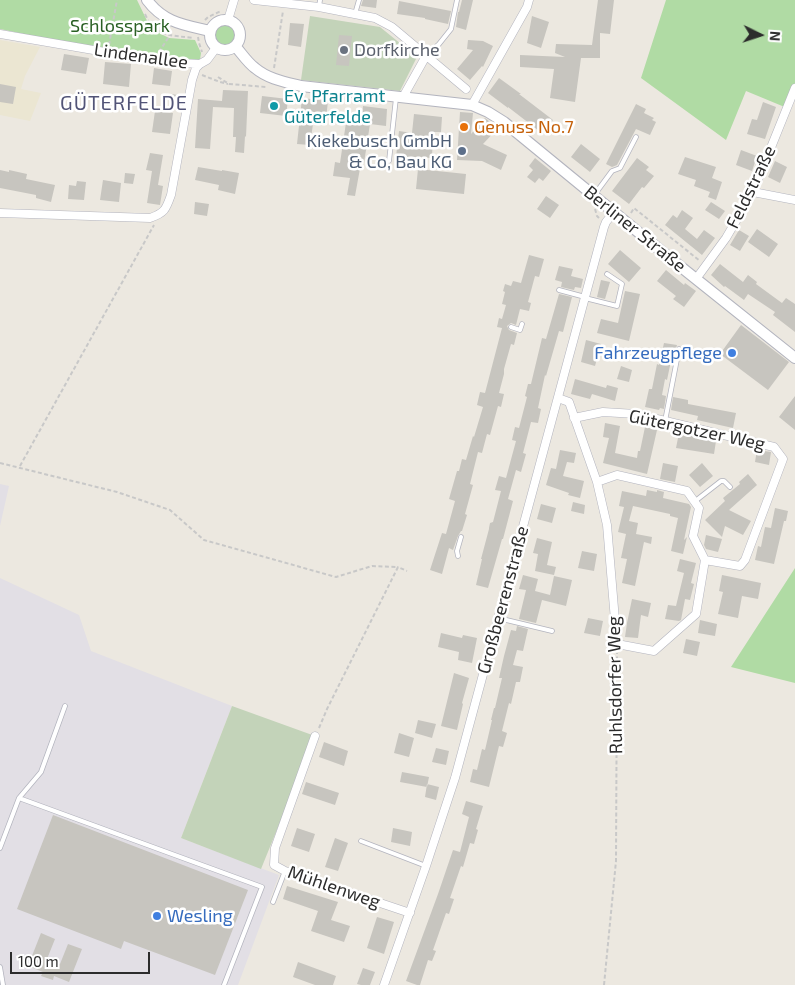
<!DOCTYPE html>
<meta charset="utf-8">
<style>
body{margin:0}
#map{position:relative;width:795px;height:985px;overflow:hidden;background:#ece8e0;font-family:"Exo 2",sans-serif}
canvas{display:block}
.north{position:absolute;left:735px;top:10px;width:50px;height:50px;-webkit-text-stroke:4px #fff;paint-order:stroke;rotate:94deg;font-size:14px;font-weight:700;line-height:20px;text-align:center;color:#2c2c2c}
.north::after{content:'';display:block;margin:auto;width:18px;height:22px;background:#2c2c2c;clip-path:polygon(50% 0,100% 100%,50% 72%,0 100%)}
.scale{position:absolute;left:10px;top:952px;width:140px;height:22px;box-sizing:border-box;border:2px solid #2c2c2c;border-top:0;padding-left:6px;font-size:15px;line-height:18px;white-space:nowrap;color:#2c2c2c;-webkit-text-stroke:4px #fff;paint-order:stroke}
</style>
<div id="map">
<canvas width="795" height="985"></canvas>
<div class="north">N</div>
<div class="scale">100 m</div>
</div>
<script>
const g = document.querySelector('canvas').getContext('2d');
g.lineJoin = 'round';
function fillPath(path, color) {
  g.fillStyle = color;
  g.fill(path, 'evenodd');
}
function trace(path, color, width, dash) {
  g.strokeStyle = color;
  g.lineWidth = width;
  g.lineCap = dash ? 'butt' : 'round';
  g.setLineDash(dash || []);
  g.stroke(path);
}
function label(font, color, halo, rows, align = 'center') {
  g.font = font + ' "Exo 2",sans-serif';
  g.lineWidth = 5;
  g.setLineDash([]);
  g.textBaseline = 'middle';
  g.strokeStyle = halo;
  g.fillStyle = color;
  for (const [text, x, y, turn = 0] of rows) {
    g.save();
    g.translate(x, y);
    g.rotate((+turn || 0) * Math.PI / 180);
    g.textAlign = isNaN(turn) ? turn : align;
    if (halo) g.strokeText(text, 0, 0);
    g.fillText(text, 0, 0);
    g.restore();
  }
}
fillPath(new Path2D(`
 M0 484 9 486 0 526Z
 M0 578 79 615 91 651 232 706 181 838 279 875 238 985H0Z`), '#e2dfe5');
fillPath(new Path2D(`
 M0 40 40 47 25 76 21 89 41 93 30 121 0 115Z`), '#ebe6d2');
fillPath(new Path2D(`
 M0 0H137L151 29 169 38 195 40 201 53 200 60 163 59 43 38 0 29Z
 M666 0H795V88L787 108 746 91 726 140 641 78Z
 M215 35a11 11 0 1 1 22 0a11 11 0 1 1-22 0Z
 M795 568V683L731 667Z`), '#b0dba4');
fillPath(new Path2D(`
 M310 16 380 27 417 57 400 91 301 80Z
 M232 706 315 736 261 869 181 838Z`), '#c3d3b9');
fillPath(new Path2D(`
 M363 0H377L376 8 361 6Z
 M462 0H473L466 30 456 27 458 12H459Z
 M598 0H614L610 34 600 33V58H581L575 102 550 98 554 69 520 67V55L565 57 555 53 556 44 592 45Z
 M399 1 451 11 448 24 425 19V18L397 14Z
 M532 16 549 22 541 48 527 43Z
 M290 23 304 24 301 47 288 45Z
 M339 35 352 36 349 66 336 65Z
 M468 40 483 41 493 46 483 67 482 66 470 80 457 69 473 50 467 49Z
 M64 54 89 58 86 74 61 70Z
 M105 62 131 64 129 87 103 84Z
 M154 68 172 71 170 86 152 84Z
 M499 78 521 94H519L553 120 543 134 508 107V108L488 93Z
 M0 84 16 87 13 104 0 102Z
 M223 90 248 91 246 137 245 136 244 153 235 152 236 137H233L234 108 213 107 210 149 195 148 198 99 222 101Z
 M172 94 183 96 182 104 170 103Z
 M262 96 288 99 286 116 260 113Z
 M302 98 328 101 326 119 314 117 310 145 297 144Z
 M763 102 776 107 765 139 747 134 752 119 757 120Z
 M636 104 646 109 644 113 654 118 652 120 656 122 650 135 636 129 617 165 612 167 606 164Z
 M363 106 387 109 386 126 370 124 364 163H361L355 196 347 195 350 178 333 176 335 162 340 163 347 116 362 118Z
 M155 111 173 113 170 134 152 132Z
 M460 112 473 113 471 134 485 118 498 128 483 144 507 155 501 170 482 161 457 160Z
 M414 114 442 117 441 132H433L432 158 414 157V159L396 157 399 131 412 133Z
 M581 144 600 159 590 172 571 157Z
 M741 150 757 156 752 171 736 165Z
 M150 153 163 155 158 185 163 186 160 205 147 203 152 171 146 170Z
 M685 157 716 167 712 178 722 182 716 200 708 197 710 192 694 186 696 180 678 174Z
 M535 158 551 171 543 181 539 178 535 183 527 177 533 170 529 166Z
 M637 158 649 167 646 170 654 176 644 188 642 187 629 204 612 191Z
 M775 161 787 167 780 183 768 177Z
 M198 167 222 171V170L239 173 235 194 218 190 219 185 195 180Z
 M418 169 466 174 464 194 416 189Z
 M0 170 9 172V170L27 174 26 179 55 185 51 202 36 198V195L0 188Z
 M125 173 135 174 133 184 124 183Z
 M103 180 121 183 119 202 100 200Z
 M77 181 86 182 84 200 68 199 69 185 76 186Z
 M546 196 559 205 550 218 537 209Z
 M195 202 209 204 207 216 194 214Z
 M711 202 725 211 719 219 705 210Z
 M682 210 693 218 685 229 697 239 704 230 715 238 702 255 665 225 673 215 677 218Z
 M757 229 778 244 769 257 748 242Z
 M739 230 749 236 740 251 730 245Z
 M620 250 641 268 629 282 608 264Z
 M529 255 544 259 539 277 535 276 528 302 531 303 529 311 520 309 516 325 511 323 507 326 509 330 517 333 514 345 511 344 504 369V374L499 393 504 394 501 407 498 406 490 435 487 434 482 453 478 452 470 484 473 485 465 514 467 515 462 531H461L458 536 453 550 449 548 442 574 430 570 442 533 446 534 455 501 449 499 457 471H459L462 459 466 460 473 436 474 437 483 407 477 405 480 392 485 393 502 328 497 327 499 318 502 319 506 305 502 304 505 292 503 291 505 284 511 286 513 281 521 283Z
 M720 264 743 282 748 275 757 282 756 284 782 303 786 298 795 304V332L773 315 775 312 748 294 744 300 725 286 724 287 711 275Z
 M559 266 573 269 571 276 583 279 581 288 575 287 574 290 561 287 562 282 555 280Z
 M666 270 684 285 685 283 696 291 684 307 673 299 676 296 657 281Z
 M601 280 610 282 605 299 597 297Z
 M625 291 640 294 629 341 597 333 601 319 618 323Z
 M559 294 572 297 563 332 559 331 546 376 545 375 538 408 541 409 538 423 531 422 523 453 526 454 521 472 516 470 508 499 513 501 503 539H502L488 588 476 585 482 559H481L489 529V528L490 523 493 522 501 491 495 490 499 476 506 478 516 441 512 440 515 427 519 428 527 397 525 396 528 384H531L542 338 546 339Z
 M741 325 789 362 768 390 720 354Z
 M586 340 601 344 595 366 581 362Z
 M664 343 677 345 674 357 672 356 667 380 665 379 662 395 666 396 664 409 660 408 659 410 645 407 649 389H652L657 364 659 365Z
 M621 366 632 370 629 382 617 379Z
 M575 379 606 388 607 385 618 388 615 401 592 394 590 399 571 394Z
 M795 396V430L779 417Z
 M673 397 688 400V404L736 413 733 428 697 420 698 416 671 410Z
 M605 423 620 426 615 453 637 458 638 451H640L645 427 657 430 647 474 603 463 609 438 603 437Z
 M679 433 716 441 714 454 676 448Z
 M560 450 576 453 574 463 567 462 563 476 584 481 580 498 568 495 569 493 546 485 551 468 556 469Z
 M757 450 771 452 769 465 755 462Z
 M663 463 678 466 675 482 660 479Z
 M702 463 713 476 700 487 689 475Z
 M748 474 757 485 729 510 751 521 743 535 725 526 722 537 705 520 725 501 723 498 740 484 739 482Z
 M647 490 657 492V490L664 492 663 498 689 504 691 507 684 540 687 537 683 554 671 551 678 518 670 516V514L633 506 629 521 638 523 636 534 652 537 651 544 644 542 635 586 622 583 627 559 621 558 626 534 618 532 624 507 619 506 622 491 646 496Z
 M573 502 585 505 584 514 571 511Z
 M541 504 556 508 552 523 537 519Z
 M775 508 788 511 786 521H784L774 564 755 560 758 546 761 547 765 527 771 528Z
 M706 535 722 539 718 552 706 549 704 545Z
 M537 538 552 542 547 565 556 567 554 575 535 571 538 554 533 553Z
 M582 551 597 554 594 571 578 568Z
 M680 559 696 563 691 583 694 584 690 600 685 599 681 620 679 621 665 619 668 605 676 606 684 573 677 571Z
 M523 575 538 579 535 591 550 595 554 576 572 580 566 606 542 600 536 623 519 619 526 590 519 589Z
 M722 575 761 583 758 599 742 596 738 618 718 614 723 592 719 591Z
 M632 599 651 603 648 617 641 615 638 638 625 637 627 623Z
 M588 618 603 621 600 636 584 633Z
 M700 620 717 624 715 636 698 633Z
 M517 626 528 629 523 651 517 650 513 665 523 667 520 682H516L511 704 509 703 502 731 507 733 503 747 499 746 489 787 470 782 473 769 477 770 482 749 485 750 492 720H491L494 708H495L502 678H499L504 656 511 630 516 631Z
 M441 633 462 638 463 635 477 638 472 663 458 660 459 652 438 647Z
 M686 639 700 642 697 656 683 653Z
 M454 673 469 678 462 703 463 704 457 730 441 726Z
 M418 720 436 724 432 738 415 733Z
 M399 733 414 738 409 757 394 753Z
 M324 742 348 751 344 766 319 757Z
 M436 748 449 751 446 765 432 762Z
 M402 772 429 777 427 787 400 782Z
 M306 782 339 793 335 805 302 794Z
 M427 784 439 787 436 800 425 797Z
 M466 801 483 806 476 829 478 830 474 844 470 843 463 867 461 866 450 898 454 899 449 914 446 913 433 950 436 951 432 961 428 960 420 985H417L406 981 438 894 453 850 460 852 469 817 462 814Z
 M53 815 248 890 215 975 124 941 121 949 17 909Z
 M297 828 315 834 309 852 291 846Z
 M393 828 412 832 410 846 391 842Z
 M335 838 348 843 338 871 325 867Z
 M287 886 338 902 331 920 350 926 344 942 311 931 318 911 283 899Z
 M377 917 394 922 384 954 367 948Z
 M41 933 55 939 47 959 60 964 68 944 82 949 69 982 54 976 53 980 41 976 43 972 28 966Z
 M298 962 336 976 333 985H315L293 977Z
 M363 968 375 972 370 985H361L357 984Z`), '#c7c5bf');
const service = new Path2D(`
 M319 7 320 0
 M355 14 359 0
 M426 56 439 44 451 29 457 0
 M389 161 396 98
 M595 194 612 171 620 168 636 137
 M559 290 585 297
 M585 298 617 306 622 284 607 274
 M511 327 520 330 522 324
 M665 421 679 349
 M694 502 721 481H724L730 487
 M458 556 457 551 461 537
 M498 618 552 631
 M19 798 262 887 224 985
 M361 841 426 866
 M0 848 19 798 41 772 65 706
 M273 902 285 871
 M0 967 3 985`);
const minor = new Path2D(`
 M254 0 319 7 375 18 392 27 466 89
 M228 20 234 0
 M0 34 163 62 200 64 207 60 216 48
 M403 97 426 56
 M472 105 527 7 529 0
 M753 192 795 200
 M0 213 150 218C165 213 166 209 171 195L192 80 196 68 200 64
 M696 279 726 238 753 192 795 88
 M558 398 569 402 597 482 607 525 617 644 654 651 696 614 705 560 693 536 699 508 687 491 617 475 597 482
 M574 418 603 412 636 414 774 447 783 459 745 560 740 566 705 560
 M315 736 275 848 274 865 285 871 410 913
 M384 985 426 866 455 778 604 227 606 222 614 212`);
const secondary = new Path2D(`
 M147 0C164 23 185 25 210 31
 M210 35a15 15 0 1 1 30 0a15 15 0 1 1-30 0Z
 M236 47C242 54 248 63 255 68 268 79 285 82 301 86L472 105 488 112 504 122 671 259 795 358`);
trace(service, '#b3b4be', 5.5);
trace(minor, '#b3b4be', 9);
trace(secondary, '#b3b4be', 12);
trace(new Path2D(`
 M145 14C155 37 171 35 193 38
 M205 20 208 17 221 11
 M198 37 199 43 202 52
 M109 45 117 0
 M159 52 170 35
 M274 68 283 11
 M202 75 220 82 228 84
 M218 77 229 84 266 87
 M595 209 597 216 599 218
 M631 213 634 208 700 261
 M0 463 117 492 170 510 204 540 336 577 372 566 398 567
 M20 466 154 225
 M319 728 327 709 398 567 407 571
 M604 985 616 861 617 653`), '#c8c8c8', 2, [4, 2.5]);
trace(service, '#fff', 4);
trace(minor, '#fff', 8);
trace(secondary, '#fff', 10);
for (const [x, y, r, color] of [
 [344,50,5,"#6b7280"],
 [274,106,5,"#0f9aa8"],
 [464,127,5,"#e8710a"],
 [462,151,5,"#5c6f8a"],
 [732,353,5,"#3f7fe0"],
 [157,916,5,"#3f7fe0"]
]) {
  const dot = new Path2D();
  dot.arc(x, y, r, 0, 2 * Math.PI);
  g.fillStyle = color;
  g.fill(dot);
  trace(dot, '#fff', 2);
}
label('18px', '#2a6024', '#fff', [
 ["Schlosspark",120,26]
]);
label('18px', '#5b616d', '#fff', [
 ["Dorfkirche",354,50]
], 'left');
label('18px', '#2c2c2c', '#fff', [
 ["Lindenallee",141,56,8],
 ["Feldstraße",751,187,-64],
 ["Berliner Straße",635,229,39],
 ["Gütergotzer Weg",697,430,12],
 ["Großbeerenstraße",503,600,-75],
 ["Ruhlsdorfer Weg",615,685,-91],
 ["Mühlenweg",334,887,19]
]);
label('18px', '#0d838f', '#fff', [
 ["Ev. Pfarramt",284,96],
 ["Güterfelde",284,117]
], 'left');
label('18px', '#c56008', '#fff', [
 ["Genuss No.7",474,127]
], 'left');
label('18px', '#4e5e75', '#fff', [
 ["Kiekebusch GmbH",452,141],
 ["& Co, Bau KG",452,162]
], 'right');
label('18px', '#366cbe', '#fff', [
 ["Fahrzeugpflege",722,353],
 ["Wesling",167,916,"left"]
], 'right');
g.letterSpacing = '1px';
label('20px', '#525477', '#fff', [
 ["GÜTERFELDE",124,103]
]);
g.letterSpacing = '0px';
</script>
